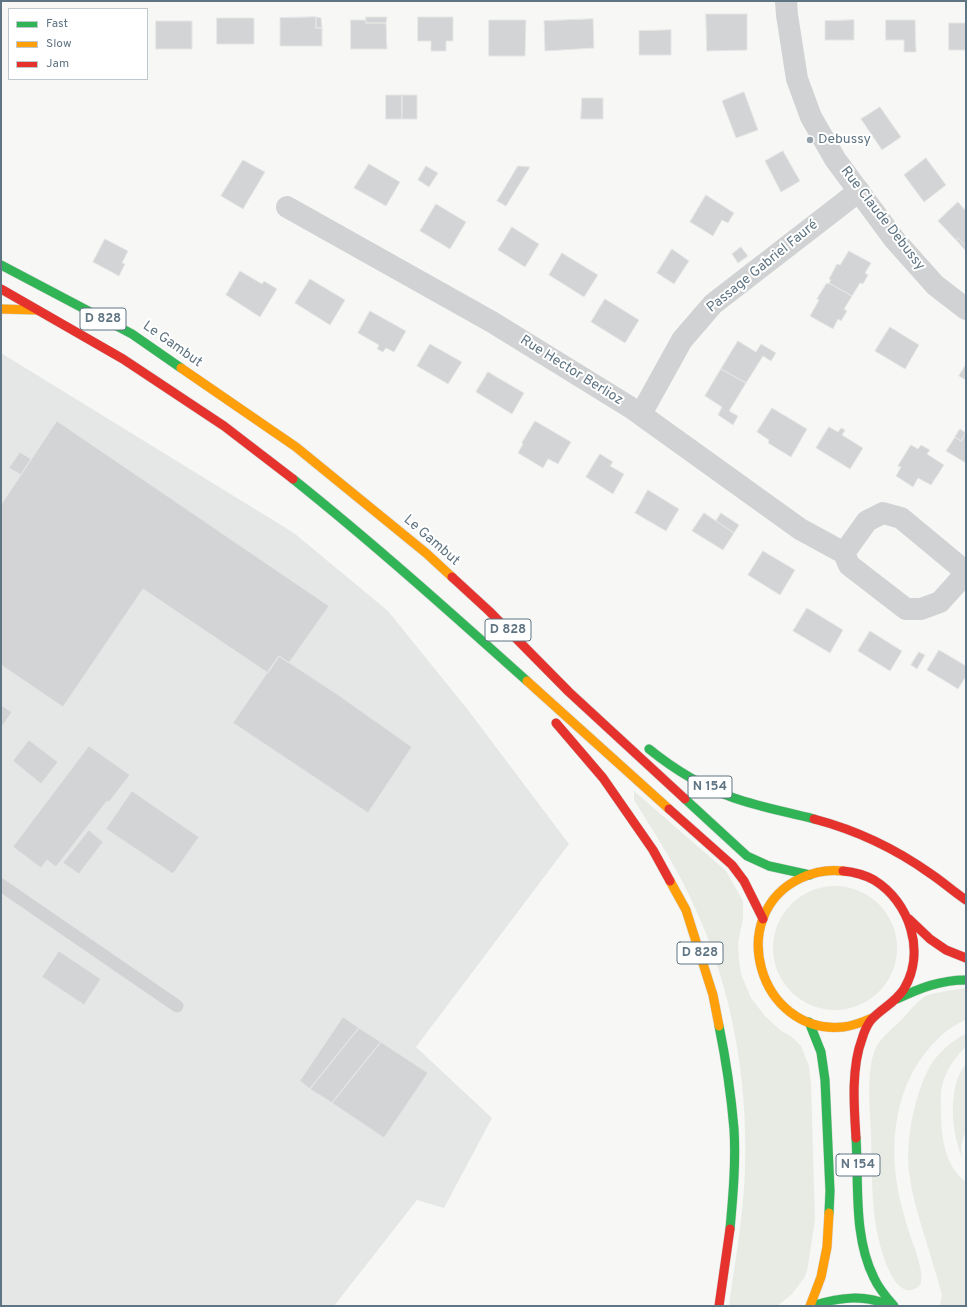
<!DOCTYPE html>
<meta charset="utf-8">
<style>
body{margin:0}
#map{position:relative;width:967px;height:1307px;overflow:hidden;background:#f7f7f6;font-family:Overpass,sans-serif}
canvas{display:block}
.frame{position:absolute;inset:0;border:2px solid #607583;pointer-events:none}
.legend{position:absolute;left:8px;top:8px;width:140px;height:72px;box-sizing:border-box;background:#fff;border:1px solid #bfc8cd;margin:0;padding:5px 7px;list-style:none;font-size:12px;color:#607583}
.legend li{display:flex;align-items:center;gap:8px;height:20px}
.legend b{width:20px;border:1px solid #bfc8cd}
</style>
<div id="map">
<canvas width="967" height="1307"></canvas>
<div class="frame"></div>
<ul class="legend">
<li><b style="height:5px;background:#30b455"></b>Fast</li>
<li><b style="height:5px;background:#ff9f0a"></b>Slow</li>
<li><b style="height:5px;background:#e5322d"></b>Jam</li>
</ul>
</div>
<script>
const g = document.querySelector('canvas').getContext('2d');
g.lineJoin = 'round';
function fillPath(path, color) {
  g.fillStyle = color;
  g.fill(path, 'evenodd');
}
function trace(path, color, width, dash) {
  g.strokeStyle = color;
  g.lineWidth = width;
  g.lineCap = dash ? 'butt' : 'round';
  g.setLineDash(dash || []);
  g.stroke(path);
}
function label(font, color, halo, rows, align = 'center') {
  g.font = font + ' Overpass,sans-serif';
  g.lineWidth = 4;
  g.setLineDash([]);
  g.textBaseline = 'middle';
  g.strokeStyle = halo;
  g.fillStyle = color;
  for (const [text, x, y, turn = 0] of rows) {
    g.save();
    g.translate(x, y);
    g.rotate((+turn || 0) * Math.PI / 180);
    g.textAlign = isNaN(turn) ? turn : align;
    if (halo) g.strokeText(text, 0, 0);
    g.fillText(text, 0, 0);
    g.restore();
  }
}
fillPath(new Path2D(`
 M1 353 294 533 388 611 468 710 569 844 416 1047 492 1118 444 1208 417 1200 334 1306H1Z`), '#e5e7e7');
fillPath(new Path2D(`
 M634 791 726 871 743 901V918L738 943 739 960 741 974 751 998 765 1016 780 1030 792 1037 801 1046 809 1066 811 1085 815 1220 807 1271 804 1278 792 1294 777 1306H729C735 1260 744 1214 745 1168 748 1080 732 990 696 910 679 871 656 835 634 800Z
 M773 948a62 62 0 1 1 124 0a62 62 0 1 1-124 0Z
 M966 988V1020C952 1025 941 1035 931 1046 896 1085 889 1140 898 1190 900 1202 904 1214 907 1226 911 1239 924 1269 921 1282 920 1286 916 1289 911 1290 891 1293 880 1246 877 1232 871 1200 872 1167 871 1134 870 1112 866 1070 875 1050 881 1036 894 1028 904 1017 911 1010 917 1001 926 996 935 992 955 990 966 988Z
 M966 1034V1047C956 1056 947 1069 943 1082 940 1091 941 1101 941 1110 941 1135 944 1166 966 1182V1306H940L942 1295C936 1273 929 1251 922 1228 918 1212 912 1195 910 1178 904 1146 914 1095 930 1066 938 1053 952 1040 966 1034Z
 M966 1064C966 1084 967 1104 966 1125 966 1139 958 1141 963 1159 951 1134 947 1086 966 1064Z`), '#e7ebe4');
const building = new Path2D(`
 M706 14H747V50L707 51Z
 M316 17 321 18 322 28H316Z
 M316 17V28H322V46H280V18Z
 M366 17H387L386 23H366Z
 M418 17H453V41H446V51H431V41H418Z
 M217 18H254V44H217Z
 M593 19 594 48 545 51 544 21Z
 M351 20H366V23H386L387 49H351Z
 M489 20H526L525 56H489Z
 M854 20V40H825V21Z
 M886 20H915L916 52H904V40H886Z
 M156 21H192V49H156Z
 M949 23H966V50H949Z
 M671 30V55H639V31Z
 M744 92 758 130 736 138 722 101Z
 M386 95H402V119H386Z
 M402 95H417V119H402Z
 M582 98H603V119H581Z
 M880 107 901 137 882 150 861 119Z
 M783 151 800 181 781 192 765 161Z
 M926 158 946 185 924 202 904 175Z
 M243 160 265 172 243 209 221 196Z
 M369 164 400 182 386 206 354 188Z
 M426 166 438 173 429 187 418 180Z
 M518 166 530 167 506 206 497 201Z
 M706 195 734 213 728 223 722 220 713 236 690 222Z
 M958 202 966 211V246L958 238 956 240 938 221Z
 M436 204 466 222 450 249 420 231Z
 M512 227 539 244 525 267 498 250Z
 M958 238 966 246V251L956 240Z
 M105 239 128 251 122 263 125 264 119 276 93 262Z
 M741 247 748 256 738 263 732 254Z
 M672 249 689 261 674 284 657 273Z
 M849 251 871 263 865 273 868 275 863 284 860 283 852 296 829 283 831 280 829 279 837 264 840 265Z
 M562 253 598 275 584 297 549 275Z
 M240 271 262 284 264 281 277 289 260 317 226 295Z
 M310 279 345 300 330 325 295 303Z
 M827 283 829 284V283L852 296 844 309 847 311 841 321 838 319 833 329 810 316 819 300 817 299Z
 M605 299 639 320 625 343 591 322Z
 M370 311 406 331 394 352 386 348 383 352 377 349 379 345 358 333Z
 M890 327 919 345 905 369 875 351Z
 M738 341 756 352 761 344 776 353 771 361 763 356 746 383 721 369Z
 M430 344 462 362 448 384 417 366Z
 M966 364V380L959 376Z
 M721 369 746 383 729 411 738 416 733 425 718 415 722 407 705 396Z
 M488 372 524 393 512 414 476 392Z
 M772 408 807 429 791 457 768 443 769 440 757 432Z
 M57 421 329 606 289 663 279 656 268 673 143 589 63 707 1 665V505Z
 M535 421 571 442 558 464 548 459 543 468 518 453 523 444 522 443Z
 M829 427 838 432 841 428 845 430 842 435 863 448 850 469 816 448Z
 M960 429 966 433 961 441 955 437Z
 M966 433V463L946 451 955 437 961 441Z
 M911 445 918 449 921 445 930 450 927 454 944 465 931 485 918 478 913 487 896 476 901 467 898 466Z
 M20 452 31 459 21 475 9 468Z
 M600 454 613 462 610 466 624 474 613 494 586 477Z
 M648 490 679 509 666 531 635 513Z
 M704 513 734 533 723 550 692 531Z
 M721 513 739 525 734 533 716 521Z
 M763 551 795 570 780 595 748 575Z
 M807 608 843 630 830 653 793 631Z
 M870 631 902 651 890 671 858 651Z
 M939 650 966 666V676L958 689 927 670Z
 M919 652 925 655 917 669 911 665Z
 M279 656 337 694 412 747 368 813 233 723Z
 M1 705 12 712 1 728Z
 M29 740 58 762 41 784 13 761Z
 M89 746 130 775 109 802 107 801 56 867 47 860 41 868 13 847Z
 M132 791 199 837 173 874 106 829Z
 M89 830 103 842 79 874 63 863Z
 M59 951 101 979 84 1005 42 977Z
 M343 1017 359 1028 310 1089 300 1081Z
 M359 1028 381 1042 332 1103 310 1089Z
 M381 1042 428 1073 384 1138 332 1103Z`);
fillPath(building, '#d3d4d5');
trace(building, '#e6e6e6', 1);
const fast = new Path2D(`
 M1 265 132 334 181 368
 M293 479C373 543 450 612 527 681
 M649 749C675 770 703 787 734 798 760 807 787 812 814 819
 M685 799 747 856 769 866 810 875
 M897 999C920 988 940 980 966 980
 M809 1022 821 1052 825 1080 830 1191 829 1213
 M719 1026C726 1060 731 1094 734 1129 736 1162 733 1196 730 1229
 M856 1138C859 1184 853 1236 874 1278 879 1289 886 1297 894 1306
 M811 1306C841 1297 863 1294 892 1306`);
const slow = new Path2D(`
 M1 309 37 310
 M181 368 296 447 426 553 452 577
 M527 681 669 809
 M843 871C828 869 814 872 801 878 724 914 759 1035 843 1027 853 1026 863 1022 872 1018
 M670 881 686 910 713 995 719 1026
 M810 1306 821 1277 827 1247 829 1213`);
const jam = new Path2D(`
 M1 289 123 359 224 426 293 479
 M452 577 489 611 569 692 685 799
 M556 723 603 778 653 850 670 881
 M669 809 732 865 744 881 763 919
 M814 819C856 830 896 849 931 874 943 882 954 892 966 900
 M843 871C854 872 865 875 874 880 910 902 926 952 904 989 895 1003 882 1008 871 1020 867 1025 864 1032 862 1039 851 1068 854 1107 856 1138
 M909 919 930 939 946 950 966 958
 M719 1306 730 1229`);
trace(fast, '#d4d5d5', 10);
trace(slow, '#d4d5d5', 10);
trace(jam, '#d4d5d5', 10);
trace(new Path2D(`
 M1 885 177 1006`), '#d1d2d3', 13);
trace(new Path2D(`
 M786 1 787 15 797 79 811 117 835 159 894 239 935 285 966 309
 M287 207 492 322 633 409 800 529 844 553
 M641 414 682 340 713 304 859 191
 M966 572 901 518 883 513 867 521 844 553 849 565 906 609H921L940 602 966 573`), '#d1d2d3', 22);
trace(fast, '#30b455', 9);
trace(slow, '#ff9f0a', 9);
trace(jam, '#e5322d', 9);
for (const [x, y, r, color] of [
 [810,140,4,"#95a2ab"]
]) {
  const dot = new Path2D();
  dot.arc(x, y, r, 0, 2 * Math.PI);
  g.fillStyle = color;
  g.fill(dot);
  trace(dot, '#fff', 1.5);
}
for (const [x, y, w] of [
 [103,319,46],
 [508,630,46],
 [710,787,44],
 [700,953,46],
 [858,1165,44]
]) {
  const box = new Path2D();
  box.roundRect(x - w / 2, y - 11, w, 22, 3);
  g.fillStyle = '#fff';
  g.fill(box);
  trace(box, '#607583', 1);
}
label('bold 13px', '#607583', null, [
 ["D 828",103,319],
 ["D 828",508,630],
 ["N 154",710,787],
 ["D 828",700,953],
 ["N 154",858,1165]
]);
label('14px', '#607583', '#fff', [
 ["Debussy",818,140]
], 'left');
label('14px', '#607583', '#fff', [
 ["Rue Claude Debussy",882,219,52],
 ["Passage Gabriel Fauré",763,267,-39],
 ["Le Gambut",172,345,35],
 ["Rue Hector Berlioz",571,371,32],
 ["Le Gambut",431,541,41]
]);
</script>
